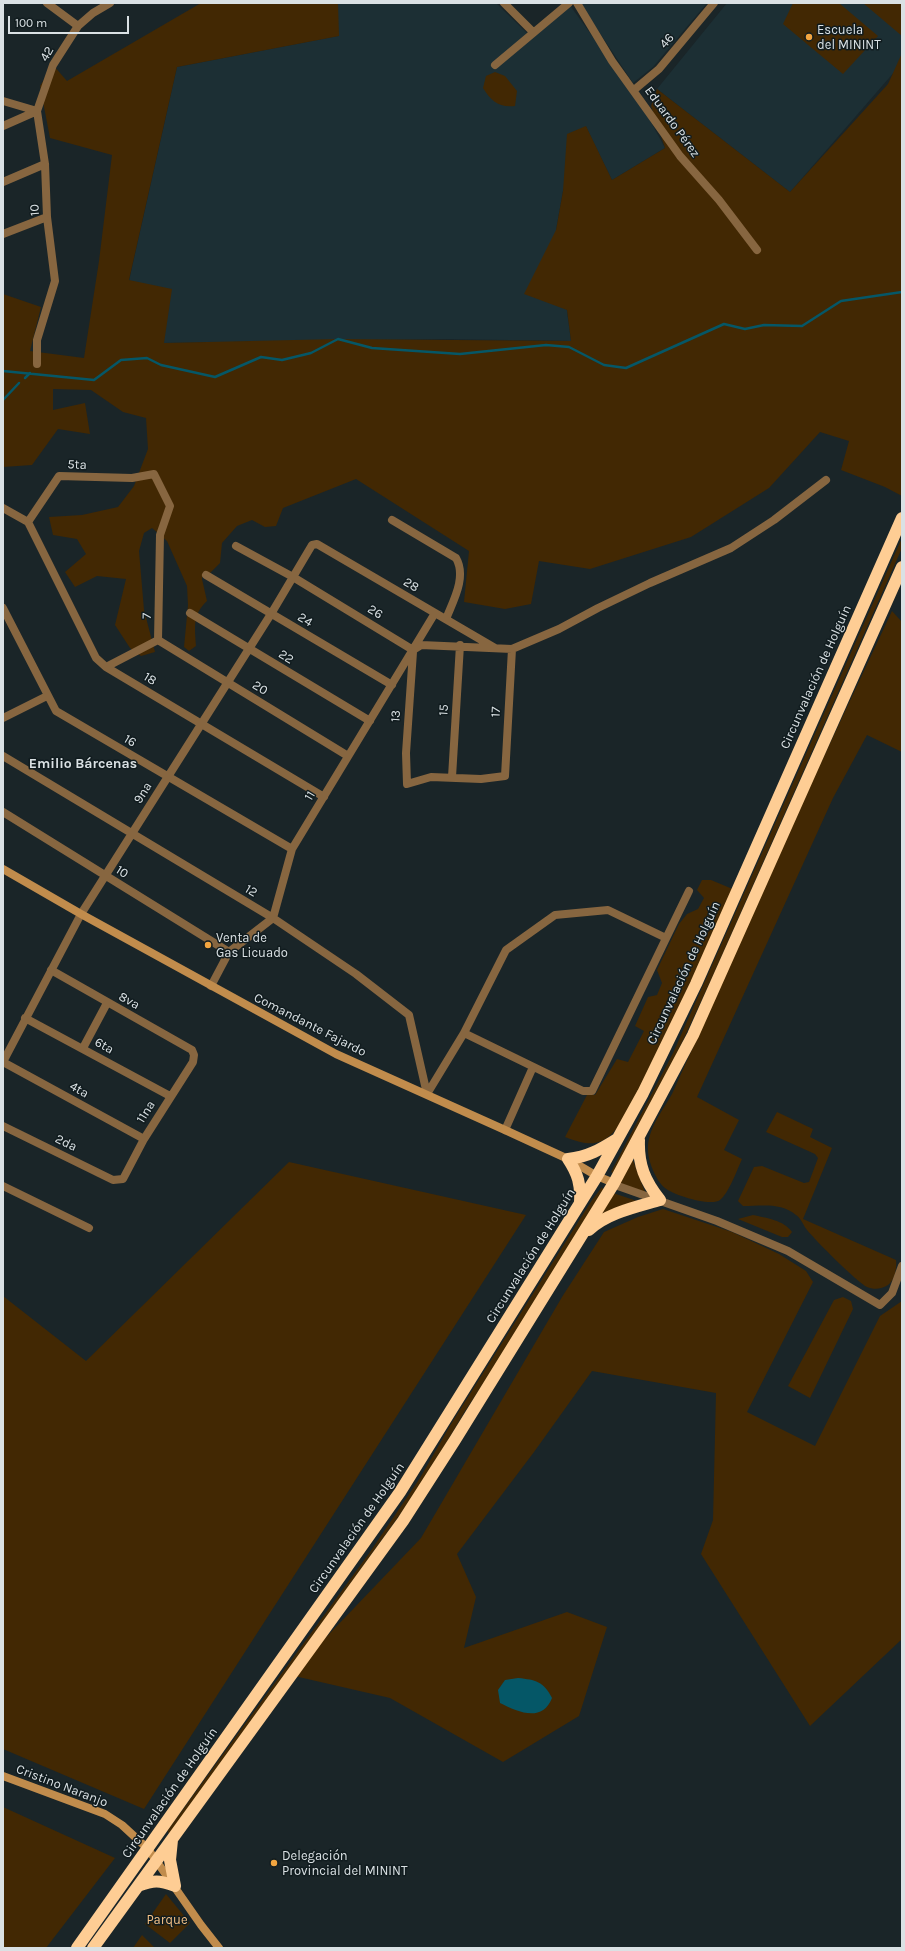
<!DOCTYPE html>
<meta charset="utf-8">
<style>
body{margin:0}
#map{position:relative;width:905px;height:1951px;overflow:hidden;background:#1a2528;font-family:Karla,sans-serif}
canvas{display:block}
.frame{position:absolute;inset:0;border:4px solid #dae1e4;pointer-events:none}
.scale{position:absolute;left:8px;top:16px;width:121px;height:18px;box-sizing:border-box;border:2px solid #dae1e4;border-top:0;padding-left:5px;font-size:12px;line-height:14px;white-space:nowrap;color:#dae1e4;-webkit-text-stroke:3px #111c1f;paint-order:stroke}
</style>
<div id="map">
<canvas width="905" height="1951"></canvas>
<div class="frame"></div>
<div class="scale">100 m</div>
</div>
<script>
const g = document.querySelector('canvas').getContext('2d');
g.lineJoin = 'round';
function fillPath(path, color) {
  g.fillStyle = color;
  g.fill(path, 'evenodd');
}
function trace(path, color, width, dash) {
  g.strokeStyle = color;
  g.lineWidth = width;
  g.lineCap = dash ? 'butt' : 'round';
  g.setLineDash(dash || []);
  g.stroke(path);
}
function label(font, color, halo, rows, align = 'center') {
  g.font = font + ' Karla,sans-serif';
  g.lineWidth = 3;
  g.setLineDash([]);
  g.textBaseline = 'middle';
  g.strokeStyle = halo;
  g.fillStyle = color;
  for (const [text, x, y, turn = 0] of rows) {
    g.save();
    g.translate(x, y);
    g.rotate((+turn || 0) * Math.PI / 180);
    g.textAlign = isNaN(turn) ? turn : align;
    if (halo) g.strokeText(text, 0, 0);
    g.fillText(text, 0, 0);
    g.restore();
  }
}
fillPath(new Path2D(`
 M338 3H496L529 35 569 4 640 102 665 148 612 180 586 127 563 191 556 230 571 341 445 339 163 343 129 281 177 67 338 36Z
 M580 3H707L653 67 633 83Z
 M727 3H902V63L790 192 657 89Z`), '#1c2f34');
fillPath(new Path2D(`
 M201 3H338L339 36 177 67 129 280 172 289 164 343 338 339 571 341 567 310 524 294 556 230 563 191 567 134 586 126 612 180 665 148 651 106 657 89 790 192 888 84 902 53V496L885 487 841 470 849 441 820 432 769 488 691 537 590 569 539 561 531 604 505 609 464 602 469 551 356 479 283 508 276 526 265 527 252 520 237 526 222 543 220 563 210 573 203 572 202 579 207 601C192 615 195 627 196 646L189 651 184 647 188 605 187 586 167 541 152 528 144 533 139 551 144 610 155 652 141 656 130 648 115 625 126 579 97 576 75 587 65 572 86 554 77 539 53 535 49 517 82 515 118 507 134 486 148 449 146 418 123 412 91 390 53 389V410L85 403 90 434 58 429 32 465 3 467V294L41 307 30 351 84 358 99 261 112 155 50 138 40 86 53 65 67 81Z
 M793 3H839L878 36 843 74 783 24Z
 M863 3H902V36Z
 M495 72 505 76 517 91 515 106C499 108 491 101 483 88L486 76Z
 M902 538V548L711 980 664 1081 613 1173 611 1172 673 1053Z
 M892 611 902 622V752L867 735 833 798 697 1097 739 1120 724 1150 742 1159C737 1170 729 1193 720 1200 711 1207 673 1195 665 1188 656 1181 648 1161 648 1150 647 1130 663 1110 672 1094L811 784Z
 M702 880H711L735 890 627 1115C607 1143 598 1150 565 1137L587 1095H595L617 1059 628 1062 644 1031 635 1026 648 997 657 995 662 983 657 970 679 924 687 914 698 909 704 898 697 890Z
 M777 1112 813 1129 810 1137 832 1148 803 1219 896 1260C897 1268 895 1280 888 1285 882 1289 874 1290 867 1287 857 1282 815 1240 807 1230 803 1225 801 1218 796 1215 781 1202 761 1206 743 1206L738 1201 754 1167 762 1166 804 1183 809 1182 818 1158 815 1154 766 1132Z
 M632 1159 634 1163 645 1192 620 1183Z
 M289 1162 526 1215 144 1809 3 1749V1296L86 1361Z
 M602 1187 604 1192 514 1337 465 1411 424 1481 172 1832 168 1833V1830L370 1552 420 1478 451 1424 592 1200Z
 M610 1192 640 1202 600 1217Z
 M663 1209 732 1232 779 1254 806 1271 813 1282 747 1412 815 1446 880 1316 902 1301V1639L810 1726 701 1554 713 1520 716 1393 592 1371 534 1452 457 1554 476 1597 464 1648 567 1612 607 1627 579 1716 503 1762 390 1698 290 1675 421 1538 562 1297 604 1232 638 1217Z
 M753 1215C766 1218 784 1220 792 1232L788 1237H782L738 1219Z
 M843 1297 851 1301 853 1309 810 1398 788 1386 834 1300Z
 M3 1807 115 1858 46 1948H3Z
 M166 1894 190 1923 170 1943 145 1924Z
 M142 1935 155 1948H133Z`), '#422803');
fillPath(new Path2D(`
 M518 1678C536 1680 543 1681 552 1698 542 1723 518 1712 500 1703L498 1690 505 1680Z`), '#055767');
trace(new Path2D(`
 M3 371 94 380 121 360 147 358 161 365 215 377 261 357 282 360 311 353 338 339 372 348 460 354 546 345 569 347 604 365 626 368 724 324 745 329 764 325 802 326 841 301 902 292
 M25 378 30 373
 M3 400 19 383`), '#055767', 2.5);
trace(new Path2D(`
 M47 3 78 26
 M504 3 533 32
 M577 3 612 61 680 156 719 200 757 250
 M495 65 569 3
 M634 90 659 69 714 3
 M3 101 37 111
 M3 126 37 111
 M3 182 45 164
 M3 234 47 217
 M37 364V340L55 281 47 217 45 164 37 111 53 65 78 26 93 13 110 3
 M3 508 28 522
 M392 520 456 558C467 577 453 601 446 619
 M28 522 96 658 106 667 324 797
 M28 522 59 476 132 478 154 474 170 506 160 535 158 640
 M236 546 293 577 413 650
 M206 575 392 685
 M3 608 56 711 292 849
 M190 613 370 721
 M158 640 348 756
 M413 650 421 645 512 649 559 629 598 608 650 583 731 548 774 520 826 480
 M413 652 406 753 407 784 431 777 481 779 505 776 512 649
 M106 667 158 640
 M3 718 47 696
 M3 756 273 918 356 974 409 1015 427 1094
 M452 777 460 645
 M3 812 229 952
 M211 986 229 952 273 918 292 849 435 613
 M25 1018 170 1096
 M464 1033 583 1091H592L689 891
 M83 1048 107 1003
 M3 1062 81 914 271 614 312 545 317 544 495 648
 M3 1062 144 1139
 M427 1094 464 1033 506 950 555 915 608 910 666 938
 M3 1126 113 1180 123 1179 144 1139 193 1062 194 1055 192 1050 51 970
 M505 1130 533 1067
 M614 1183 615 1185 717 1221 788 1251 880 1305 892 1293 902 1266
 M3 1186 89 1228`), '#876640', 8);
trace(new Path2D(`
 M3 869 81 914 336 1054 505 1130 568 1159 597 1176 614 1183
 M3 1776 105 1814 122 1825 148 1849 201 1925 219 1948`), '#c18c4c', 8);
trace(new Path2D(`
 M580 1202C581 1185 578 1174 568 1159 588 1157 601 1149 617 1139
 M589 1230C607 1213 636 1207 660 1200 645 1181 638 1165 639 1140
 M172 1840 170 1860 175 1886
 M138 1886C154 1880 159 1880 175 1886
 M77 1948 400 1492 597 1176 643 1093 696 984 902 518
 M93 1948 403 1521 455 1440 614 1183 693 1035 902 567`), '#fecd94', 12);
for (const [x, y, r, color] of [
 [809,37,4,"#f2a540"],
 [208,945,4,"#f2a540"],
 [274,1863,4,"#f2a540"]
]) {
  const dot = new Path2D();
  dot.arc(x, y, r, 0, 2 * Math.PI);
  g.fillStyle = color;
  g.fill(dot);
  trace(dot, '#111c1f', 1.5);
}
label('13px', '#dae1e4', '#111c1f', [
 ["Escuela",817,30],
 ["del MININT",817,45],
 ["Venta de",216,938],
 ["Gas Licuado",216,953],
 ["Delegación",282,1856],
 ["Provincial del MININT",282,1871]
], 'left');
label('13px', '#dae1e4', '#111c1f', [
 ["46",667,41,-50],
 ["42",47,54,-61],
 ["Eduardo Pérez",672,122,54],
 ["10",35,210,-93],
 ["5ta",77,465,2],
 ["28",411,585,30],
 ["26",375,612,31],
 ["7",147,616,-89],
 ["24",305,620,31],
 ["22",286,657,31],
 ["Circunvalación de Holguín",816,677,-66],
 ["18",150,679,31],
 ["20",260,688,31],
 ["15",444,710,-86],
 ["17",496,712,-87],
 ["13",396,716,-86],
 ["16",130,741,31],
 ["9na",143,793,-58],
 ["11",310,796,-59],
 ["10",122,872,32],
 ["12",251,891,31],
 ["Circunvalación de Holguín",684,973,-65],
 ["8va",129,1001,29],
 ["Comandante Fajardo",310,1025,27],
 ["6ta",104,1046,29],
 ["4ta",79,1090,29],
 ["11na",146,1112,-58],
 ["2da",66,1143,26],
 ["Circunvalación de Holguín",531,1256,-58],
 ["Circunvalación de Holguín",357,1528,-55],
 ["Cristino Naranjo",62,1786,21],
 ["Circunvalación de Holguín",170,1793,-55]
]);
label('13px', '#f6c286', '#111c1f', [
 ["Parque",167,1920]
]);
label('bold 14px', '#dae1e4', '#111c1f', [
 ["Emilio Bárcenas",83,764]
]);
</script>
